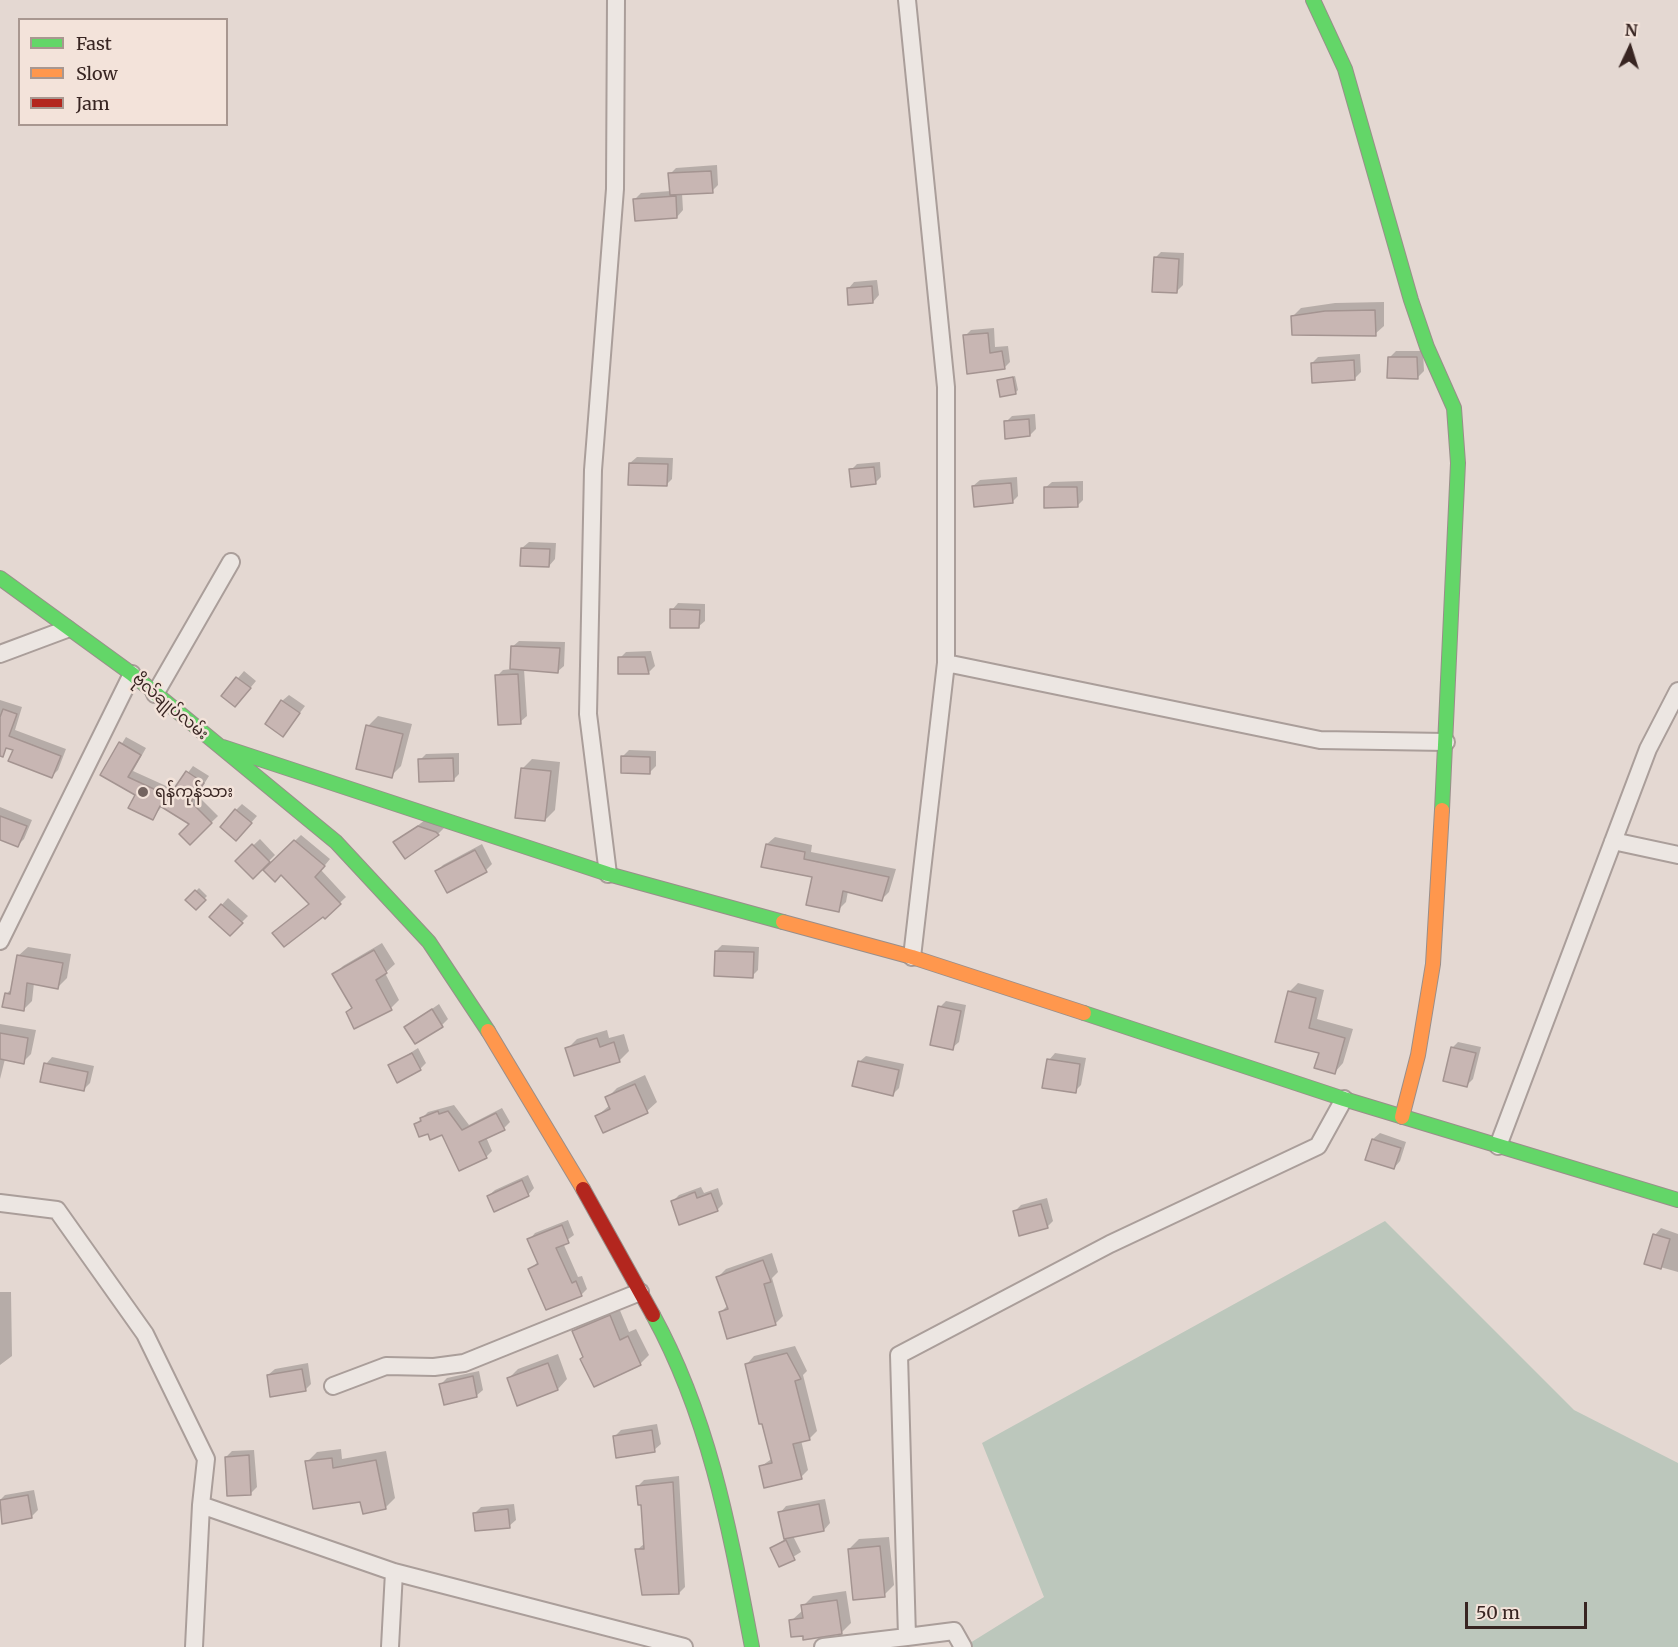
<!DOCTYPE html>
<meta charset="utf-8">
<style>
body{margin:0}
#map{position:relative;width:1678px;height:1647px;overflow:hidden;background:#e4d8d2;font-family:Merriweather,serif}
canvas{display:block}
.legend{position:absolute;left:18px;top:18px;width:210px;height:108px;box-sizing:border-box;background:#f3e3da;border:2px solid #a89790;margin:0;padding:8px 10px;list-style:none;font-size:18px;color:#382522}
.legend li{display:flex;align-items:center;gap:12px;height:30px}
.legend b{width:30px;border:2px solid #a89790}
.north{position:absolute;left:1600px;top:18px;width:60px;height:60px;-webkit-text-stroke:4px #f3e3da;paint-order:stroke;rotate:4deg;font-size:16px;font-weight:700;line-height:24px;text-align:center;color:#382522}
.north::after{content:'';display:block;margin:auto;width:21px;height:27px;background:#382522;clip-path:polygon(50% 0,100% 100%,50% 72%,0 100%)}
.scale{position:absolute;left:1465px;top:1602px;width:122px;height:27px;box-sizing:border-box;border:3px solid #382522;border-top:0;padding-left:8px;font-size:18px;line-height:21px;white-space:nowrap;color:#382522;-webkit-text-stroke:4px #f3e3da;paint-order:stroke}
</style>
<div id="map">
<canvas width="1678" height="1647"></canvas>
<ul class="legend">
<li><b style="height:8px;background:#63d668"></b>Fast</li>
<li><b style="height:8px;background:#ff974d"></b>Slow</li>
<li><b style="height:8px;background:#b3261e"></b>Jam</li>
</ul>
<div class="north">N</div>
<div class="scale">50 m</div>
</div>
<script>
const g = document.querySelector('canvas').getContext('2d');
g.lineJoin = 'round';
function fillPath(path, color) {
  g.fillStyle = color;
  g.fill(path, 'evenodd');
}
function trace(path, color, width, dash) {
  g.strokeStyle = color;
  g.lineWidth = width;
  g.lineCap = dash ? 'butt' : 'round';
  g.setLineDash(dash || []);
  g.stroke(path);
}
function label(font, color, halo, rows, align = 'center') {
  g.font = font + ' Merriweather,"Noto Sans Myanmar",serif';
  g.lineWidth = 5;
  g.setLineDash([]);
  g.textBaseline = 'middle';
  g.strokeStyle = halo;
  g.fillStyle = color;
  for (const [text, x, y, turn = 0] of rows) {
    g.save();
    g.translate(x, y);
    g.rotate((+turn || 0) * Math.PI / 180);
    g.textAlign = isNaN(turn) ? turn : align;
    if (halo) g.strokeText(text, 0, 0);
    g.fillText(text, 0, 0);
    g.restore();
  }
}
fillPath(new Path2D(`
 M1385 1221 1574 1410 1678 1463V1647H973L970 1643 1044 1597 982 1443Z`), '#bcc7bc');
fillPath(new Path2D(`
 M717 165 718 185 712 191 682 193 683 210 677 217 635 199 641 193 671 191 670 174 676 168Z
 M1161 252 1184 253 1183 285 1177 291 1155 258Z
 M877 280 879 295 873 302 848 289 854 282Z
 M1384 302V326L1375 334 1292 317 1301 308 1335 303Z
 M994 328 995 347 1008 346 1010 362 1004 368 965 336 971 330Z
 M1396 351H1423L1424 371 1418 377 1389 358Z
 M1360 354 1361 372 1355 378 1312 363 1318 357Z
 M1015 376 1018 390 1015 393 999 381Z
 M1035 414 1036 429 1030 435 1006 422 1012 416Z
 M637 457 673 458 672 479 666 485 630 463Z
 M880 462 881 477 875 483 851 470 857 464Z
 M1017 477 1018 496 1012 502 973 486 980 480Z
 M1083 481V500L1077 506 1045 488 1052 482Z
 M529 542 556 543 555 559 549 566 522 548Z
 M678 603 705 604V621L698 627 672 610Z
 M519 641 565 642 564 666 557 672 524 669 527 716 520 722 497 676 503 670 512 669V647Z
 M651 651 655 666 649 672 620 673V658L626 652Z
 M244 671 256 681 241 699 223 696Z
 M289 695 305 706 283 735 282 701Z
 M0 700 22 707 15 730 66 749 58 770 52 776 15 749 0 745Z
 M378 716 412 724 401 766 391 776 368 726Z
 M126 737 146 748 133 771 175 790 193 766 209 776 197 795 218 816 190 843 191 824 162 806 153 818 137 794 102 775Z
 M629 750 656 751V766L649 773 622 757Z
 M459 753V774L453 780 420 760 426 754Z
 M532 759 560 762 555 810 545 820 522 769Z
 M242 804 257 816 242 833 236 810Z
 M0 807 32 820 24 839 18 845 0 838Z
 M425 820 444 828 438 834 395 843Z
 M301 835 330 859 321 870 346 897 325 917 282 873 265 870Z
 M775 837 812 845 811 852 896 869 889 892 881 900 848 891 846 902 838 910 814 876 767 844Z
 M260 839 275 855 253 877 237 861Z
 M482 844 492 864 486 870 437 871 443 865Z
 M199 888 207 896 195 908 187 900Z
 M228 898 248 916 230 934 211 917Z
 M382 943 395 964 385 973 399 1000 391 1008 347 1012 353 1007 334 975 343 966Z
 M722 945 759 947 758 970 752 976 716 951Z
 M28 947 71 954 67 978 58 987 34 983 32 1001 23 1010 6 994 13 988 18 956Z
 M1298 983 1324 990 1317 1019 1353 1029 1343 1063 1335 1072 1321 1052 1289 992Z
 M946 1001 966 1005 959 1042 952 1048 940 1007Z
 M439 1004 448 1019 442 1025 406 1027Z
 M0 1024 36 1030 31 1054 23 1062 5 1059 0 1079Z
 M607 1030 609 1038 624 1034 629 1051 619 1061 567 1049 577 1039Z
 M1458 1042 1481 1047 1473 1079 1467 1085 1452 1048Z
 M418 1048 426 1063 420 1069 390 1066Z
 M1055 1053 1086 1058 1081 1085 1075 1091 1049 1060Z
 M866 1056 904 1064 899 1088 893 1094 859 1062Z
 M52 1057 94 1066 90 1083 84 1089 46 1064Z
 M645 1075 657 1102 647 1111 604 1131 597 1116 610 1105 607 1098 617 1088Z
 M454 1105 469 1125 502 1108 510 1122 504 1128 486 1137 492 1151 486 1157 442 1133 429 1132 416 1124 428 1112Z
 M1380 1133 1406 1142 1400 1161 1394 1168 1373 1139Z
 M528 1175 534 1188 528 1195 488 1196 495 1190Z
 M701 1187 704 1193 718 1188 723 1204 717 1210 673 1201 679 1195Z
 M1047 1198 1053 1221 1047 1227 1014 1212 1021 1205Z
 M568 1220 574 1235 563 1243 578 1277 582 1276 587 1289 581 1295 530 1269 538 1262 529 1240 535 1233Z
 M1661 1228 1678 1234V1272L1646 1263 1655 1235Z
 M772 1253 778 1272 772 1278 783 1316 775 1324 721 1312 728 1305 718 1277 726 1269Z
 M0 1292H11L12 1356 0 1365Z
 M619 1308 629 1332 636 1329 649 1355 640 1364 595 1385 573 1331 582 1323Z
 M795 1346 807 1371 803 1375 817 1431 810 1438 801 1440 808 1470 801 1477 760 1467 773 1458 747 1364 754 1356Z
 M558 1354 567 1379 558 1389 508 1379 518 1369Z
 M308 1363 311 1384 305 1390 268 1375 275 1369Z
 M479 1371 483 1390 476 1396 441 1384 447 1378Z
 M657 1424 661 1444 654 1450 614 1437 621 1430Z
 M341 1449 342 1459 386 1451 395 1498 385 1508 362 1500 307 1462 317 1452Z
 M254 1450 257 1487 251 1493 226 1457 232 1451Z
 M679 1476 685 1587 679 1593 637 1550 645 1543 642 1503 638 1486 644 1480Z
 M34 1490 38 1510 31 1517 3 1522 0 1500 5 1495Z
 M825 1499 830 1523 824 1530 793 1536 801 1552 780 1565 772 1548 785 1539 780 1513 786 1506Z
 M514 1504 516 1520 509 1526 475 1513 481 1507Z
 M889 1537 894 1585 884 1595 849 1549 859 1539Z
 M846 1591 851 1623 841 1633 791 1621 803 1610V1606L813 1596Z`), '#0003');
const building = new Path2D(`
 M711 171 713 193 670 195 668 173Z
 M676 196 677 218 635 221 633 199Z
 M1154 257 1179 259 1177 293 1152 292Z
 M872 286 873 303 848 305 847 288Z
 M1375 310 1376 336 1292 335 1291 316 1325 311Z
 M988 333 990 353 1002 351 1005 369 967 374 963 335Z
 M1388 357H1417L1418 379 1387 378Z
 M1354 360 1355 380 1312 383 1311 363Z
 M1013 377 1016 394 1000 397 997 380Z
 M1029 419 1030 436 1005 439 1004 421Z
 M629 463 668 464 667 486 628 485Z
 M874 467 876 484 851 487 849 469Z
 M1011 483 1013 503 974 507 972 486Z
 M1044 487H1077L1078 507 1044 508Z
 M521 548 550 549 549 567 520 566Z
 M670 609 700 610 699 628H670Z
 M511 646 560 648 558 673 510 669Z
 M618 657H645L649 674H618Z
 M518 674 521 724 498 725 495 675Z
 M236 677 251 688 235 707 221 696Z
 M281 700 300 713 283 737 265 724Z
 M3 709 17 714 9 736 61 756 52 778 8 761 13 750 6 748 3 757 0 756V717Z
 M366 725 403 734 392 778 356 769Z
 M119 742 141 755 128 777 169 796 186 771 204 783 191 802 212 823 190 845 179 834 189 824 160 806 153 820 128 808 135 795 100 775Z
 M621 756 650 757V774L621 773Z
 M453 758 454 781 419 782 418 759Z
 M521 768 551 771 545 821 515 818Z
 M235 809 252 823 236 841 220 827Z
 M0 816 27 826 18 847 0 840Z
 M418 826 436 832 439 835 405 859 393 842Z
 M294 840 325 866 315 877 341 904 325 919 323 917 284 947 272 933 309 904 281 875 275 882 263 870Z
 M252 844 270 862 253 879 235 861Z
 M766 844 805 852 804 859 889 877 882 901 843 891 839 912 806 905 812 877 761 867Z
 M475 850 487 872 447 893 435 871Z
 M195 890 206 900 196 910 185 900Z
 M221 904 243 923 230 936 209 917Z
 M374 950 387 973 376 980 392 1010 354 1029 346 1012 352 1008 332 974Z
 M715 951 754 952 753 978 714 976Z
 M17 955 63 963 58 989 27 983 24 1011 2 1007 5 993 10 994Z
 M1288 991 1316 998 1309 1028 1345 1038 1335 1074 1314 1068 1319 1053 1275 1042Z
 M938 1006 961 1011 953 1050 930 1045Z
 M432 1009 443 1027 415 1044 404 1027Z
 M0 1033 28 1038 24 1064 0 1059Z
 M597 1038 600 1047 614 1042 620 1062 574 1076 565 1048Z
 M1451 1047 1476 1053 1467 1087 1443 1081Z
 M412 1053 421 1070 397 1083 388 1065Z
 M1047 1059 1080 1064 1076 1093 1042 1088Z
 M858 1061 899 1070 893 1096 852 1086Z
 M44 1063 88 1072 84 1091 40 1082Z
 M635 1084 648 1113 603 1133 595 1116 610 1109 605 1097Z
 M438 1111 439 1114 448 1111 462 1130 496 1113 505 1130 479 1142 487 1158 459 1171 442 1135 430 1140 428 1134 419 1137 414 1124 421 1121 420 1118Z
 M1372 1139 1401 1148 1394 1169 1365 1160Z
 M522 1180 529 1196 494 1212 487 1196Z
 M695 1192 697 1198 711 1193 718 1211 679 1225 671 1201Z
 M1041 1204 1048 1228 1019 1236 1013 1211Z
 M562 1225 569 1243 556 1248 572 1283 576 1281 582 1296 546 1310 528 1269 538 1264 527 1239Z
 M1653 1234 1670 1239 1661 1269 1644 1264Z
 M763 1260 771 1282 764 1284 776 1325 727 1339 719 1312 728 1309 716 1277Z
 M610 1315 620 1340 628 1336 641 1365 594 1387 580 1359 583 1357 572 1331Z
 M787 1353 801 1379 795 1381 810 1440 793 1444 802 1479 764 1488 759 1466 772 1463 762 1424H759L745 1364Z
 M548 1363 558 1390 517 1406 507 1378Z
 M302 1369 306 1391 270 1397 267 1375Z
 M473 1376 477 1397 444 1405 439 1384Z
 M652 1430 655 1452 616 1458 613 1436Z
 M249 1455 251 1495 227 1496 225 1457Z
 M332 1458 333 1468 376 1460 386 1509 363 1514 360 1502 313 1509 305 1461Z
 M673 1482 679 1594 642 1595 635 1549H644L641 1505H638L636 1486Z
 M28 1495 32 1518 2 1524 0 1500Z
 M819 1504 824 1531 784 1539 778 1512Z
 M508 1509 510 1528 475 1531 473 1513Z
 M786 1540 795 1560 779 1567 770 1548Z
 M880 1546 885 1597 853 1600 848 1549Z
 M837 1600 842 1634 803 1640V1636L791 1637 789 1620 803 1618 801 1605Z`);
fillPath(building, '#c8b6b3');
trace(building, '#a49491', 1.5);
const street = new Path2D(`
 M907 0 946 387V663L912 957
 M0 654 67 629
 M946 663 1320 740 1446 742
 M155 694 231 562
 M1613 841 1678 855
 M608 874 588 714 593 470 615 189 616 0
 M0 941 132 674
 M1498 1146 1648 749 1678 691
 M0 1203 57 1210 145 1334 206 1459 201 1505 194 1647
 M333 1386 386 1366 434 1367 464 1363 640 1292
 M201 1505 394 1572 684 1647
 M390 1647 394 1572
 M823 1647 907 1637
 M963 1647 954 1631 907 1637 899 1355 1110 1244 1318 1146 1344 1099`);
const fast = new Path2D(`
 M1313 0 1345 69 1411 300 1427 347 1454 408 1458 463 1442 810
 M0 578 132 674 336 842 429 942 488 1031
 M223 747 608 874 783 922
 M1084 1013 1344 1099 1678 1200
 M653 1315C710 1419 730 1532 752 1647`);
const slow = new Path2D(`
 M783 922 912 957 1084 1013
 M488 1031 583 1189
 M1402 1117 1418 1055 1433 964 1442 810`);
const jam = new Path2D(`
 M583 1189 653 1315`);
trace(street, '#aa9e9a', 20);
trace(fast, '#998e8a', 16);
trace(slow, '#998e8a', 16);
trace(jam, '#998e8a', 16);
trace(street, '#ece6e2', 16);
trace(fast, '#63d668', 14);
trace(slow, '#ff974d', 14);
trace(jam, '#b3261e', 14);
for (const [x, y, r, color] of [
 [143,792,6,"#746460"]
]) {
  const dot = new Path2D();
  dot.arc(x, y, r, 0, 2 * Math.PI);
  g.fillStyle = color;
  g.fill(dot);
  trace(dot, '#f3e3da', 2);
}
label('16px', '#382522', '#f3e3da', [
 ["ဗိုလ်ချုပ်လမ်း",170,707,40]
]);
label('16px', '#382522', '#f3e3da', [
 ["ရန်ကုန်သား",155,792]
], 'left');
</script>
